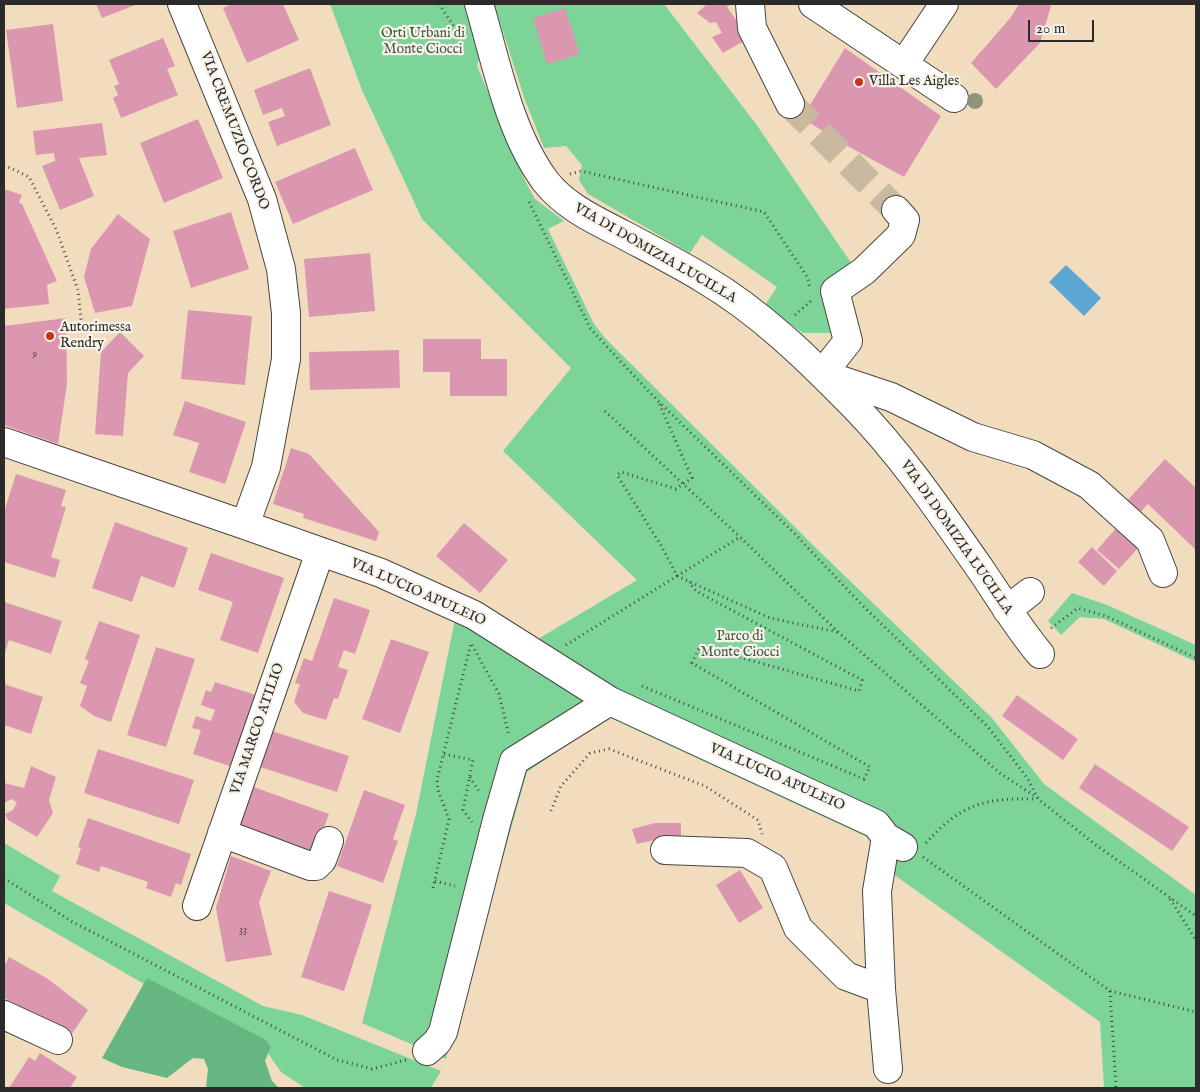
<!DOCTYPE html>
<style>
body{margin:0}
#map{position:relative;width:1200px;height:1092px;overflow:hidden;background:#f1ddbe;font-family:"IM FELL English",serif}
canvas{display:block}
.frame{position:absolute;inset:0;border:5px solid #2b2b2b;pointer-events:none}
.scale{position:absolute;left:1028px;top:20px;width:66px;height:22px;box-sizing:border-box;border:2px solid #2b2b2b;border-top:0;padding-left:6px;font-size:15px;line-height:18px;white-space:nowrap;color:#2b2b2b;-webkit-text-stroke:4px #f7f3e8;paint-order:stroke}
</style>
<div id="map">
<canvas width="1200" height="1092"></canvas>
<div class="frame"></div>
<div class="scale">20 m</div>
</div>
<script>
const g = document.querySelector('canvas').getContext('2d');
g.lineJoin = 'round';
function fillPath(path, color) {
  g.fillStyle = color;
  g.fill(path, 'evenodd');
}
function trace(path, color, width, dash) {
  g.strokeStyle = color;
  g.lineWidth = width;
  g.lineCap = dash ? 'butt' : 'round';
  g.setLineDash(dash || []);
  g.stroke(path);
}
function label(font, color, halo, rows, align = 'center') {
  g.font = font + ' "IM FELL English",serif';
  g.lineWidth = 4.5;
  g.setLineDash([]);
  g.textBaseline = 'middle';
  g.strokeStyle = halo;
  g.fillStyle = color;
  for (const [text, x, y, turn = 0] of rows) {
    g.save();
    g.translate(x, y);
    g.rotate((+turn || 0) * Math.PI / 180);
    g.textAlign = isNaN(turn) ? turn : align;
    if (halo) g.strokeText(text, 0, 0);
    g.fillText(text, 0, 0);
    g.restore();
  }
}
fillPath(new Path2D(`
 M330 4H466L481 51 477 66 526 183 535 199 564 221 548 229 594 324 605 338 818 550 992 718 1044 784 1196 895V1088H1104L1100 1022 893 874 867 837 608 717 527 772 446 1059 362 1023 416 814 457 609 533 642 637 580 503 451 571 368 422 219 362 90Z
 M494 4H664L756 124 854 267 838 333H803L765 305 777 287 702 235 690 253 588 194 579 180 582 165 566 146 544 148 525 100Z
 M1072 593 1107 605 1196 645V662L1104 619 1080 617 1061 635 1048 621Z
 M4 843 60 876 52 891 263 1006 302 1015 441 1071 431 1088H305L281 1072 265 1049 144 984 4 903Z`), '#7cd499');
fillPath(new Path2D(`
 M147 978 264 1039 271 1046 265 1061 272 1081 279 1088H206L208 1069 204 1059 193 1058 167 1078 122 1067 102 1058Z`), '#65b681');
fillPath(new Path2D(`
 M1066 265 1101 298 1084 316 1049 282Z`), '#5ba6d3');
fillPath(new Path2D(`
 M96 4H138L102 18Z
 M232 4H283L299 40 247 63 223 8Z
 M707 4H731L727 7 749 38 723 53 712 37 722 33 716 22 710 23 697 13Z
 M1019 4H1048L1051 6 1040 43 996 89 971 63 1011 17Z
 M565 8 580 54 547 64 533 18Z
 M53 24 63 101 17 108 6 30Z
 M163 38 175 66 167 69 178 95 121 118 113 98 118 95 114 86 119 84 109 60Z
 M845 48 941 116 904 177 842 143 802 118Z
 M310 68 331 125 277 146 268 122 285 116 282 108 263 115 254 90Z
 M198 119 223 178 164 203 140 143Z
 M102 123 107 155 79 158 94 196 60 210 42 166 55 161 54 153 36 155 33 131Z
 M355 148 373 190 293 224 275 182Z
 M4 189 22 195 19 203 22 204 57 281 47 285 49 304 4 309Z
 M231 212 249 269 191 288 173 231Z
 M118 214 150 239 132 306 95 313 84 277 91 249Z
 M370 253 375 311 309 317 304 259Z
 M188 310 252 316 245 385 181 379Z
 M66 318 67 384 58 444 4 425V326Z
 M120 332 144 356 128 373 123 436 95 434 101 352Z
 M423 339H481V359H507V396H450V372H423Z
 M399 350 400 388 310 390 309 352Z
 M185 401 246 422 225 484 189 472 199 443 173 435Z
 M291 448 309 454 379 532 376 541 303 518 304 514 273 504Z
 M1165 459 1196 488V550L1148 504 1138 515 1125 503Z
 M16 474 66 490 61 506 66 507 51 557 60 560 55 578 4 562V512Z
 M115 522 188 548 174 588 141 576 132 602 92 588Z
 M464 523 508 560 480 593 436 556Z
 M1118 526 1140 546 1119 569 1097 550Z
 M1092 547 1117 571 1104 586 1078 562Z
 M211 553 284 578 258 653 220 640 233 602 198 590Z
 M334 598 370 610 355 654 344 650 338 667 348 670 338 699 334 698 326 720 303 713 294 702 300 684 295 683 304 658 312 661Z
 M4 602 62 621 51 654 9 640 4 656Z
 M99 621 140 635 111 722 94 716 80 706 87 686 80 683 89 661 85 659Z
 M391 639 429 652 400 733 362 719Z
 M156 647 195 659 166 747 127 735Z
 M215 682 256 695 233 767 193 754 201 730 192 728 196 716 211 721 215 710 201 705 206 690 211 692Z
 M4 684 43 697 31 734 4 725Z
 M1017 695 1078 739 1063 760 1002 716Z
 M272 731 349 756 337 792 260 767Z
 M98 749 194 780 179 824 84 793Z
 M1095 764 1189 827 1172 851 1079 788Z
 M31 766 56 777 49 800 53 813 37 837 8 820 5 814 13 810 17 802 11 799 4 803V783L24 788Z
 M251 786 329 814 314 854 237 826Z
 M364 790 405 805 393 839 398 841 383 883 337 866Z
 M88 818 191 854 181 885 176 883 171 897 146 888 148 882 101 866 99 872 76 864 81 848 78 847Z
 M655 823H681V840L659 839 637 844 632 829Z
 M231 856 271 871 259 902 272 955 226 962 216 908Z
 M740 870 763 908 739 923 716 885Z
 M329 891 372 905 344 991 301 977Z
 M9 957 48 979 88 1010 71 1035 4 998V967Z
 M40 1053 77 1077 70 1088H9L29 1057 35 1061Z`), '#dc97b0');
trace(new Path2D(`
 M790 104 896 210`), '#c9b9a1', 28, [28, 14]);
const minor = new Path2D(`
 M182 4 262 199 281 269 286 313V359L266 467 245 525
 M479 4C496 61 509 133 546 182 566 207 595 220 622 234 650 249 678 263 704 279 760 312 808 359 853 405 902 455 941 513 981 570 1000 598 1018 628 1040 654
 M750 4 752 28 790 104
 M813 4 954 98
 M904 64 944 4
 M896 210 905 220 901 235 864 271 835 291 848 341 822 374 891 397 973 437 1033 455 1089 485 1150 540 1163 573
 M4 442 245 525 381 573 474 615 610 701 876 824 886 837 903 847
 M1007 610 1030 592
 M222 833 310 866H316L322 860 329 841
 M886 837 877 891 881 989 888 1069
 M665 850 747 853 773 868 798 928 846 976 881 989
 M197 906 320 552
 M4 1015 58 1040
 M427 1051 437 1042 443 1032 497 820 514 761 610 701`);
trace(minor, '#494641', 30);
trace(new Path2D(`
 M439 4 462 39
 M4 165 29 177 56 229 78 290 82 328
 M570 174 581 171 764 212 808 278 810 289
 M529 202 590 328 621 362 658 401 795 534 861 604 988 727 1028 779 1038 799 1096 845 1196 916
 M795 315 812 300
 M605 411 740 537
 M677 576 740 537 838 632 1001 774 1038 798
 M677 576 770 618 837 632
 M1051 628 1078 608 1106 616 1196 658
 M472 645 499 694 509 736
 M566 645 677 576 662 547 617 475 621 472 676 489 692 478 659 403
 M642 686 864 779 870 767 692 663 700 646 859 691 862 680 696 591 689 582
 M444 754 473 760 463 810 472 822
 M470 777 480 793
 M551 811 561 786 590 753 609 749 705 786 758 820 762 834
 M926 843C962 803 985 798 1037 799
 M923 857 1110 991 1196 1012
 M4 878 71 921 337 1060 372 1069 406 1060
 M435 881 455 886
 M433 888 449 819 438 790 437 780 471 643
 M1170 899 1196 940
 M1110 991 1116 1088`), '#494641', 3, [1, 4]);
trace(minor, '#fff', 28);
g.fillStyle = '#8f927c';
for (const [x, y] of [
 [975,101]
]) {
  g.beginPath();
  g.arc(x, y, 8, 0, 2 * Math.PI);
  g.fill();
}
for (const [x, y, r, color] of [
 [859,82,5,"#c8321e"],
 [50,336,5,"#c8321e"]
]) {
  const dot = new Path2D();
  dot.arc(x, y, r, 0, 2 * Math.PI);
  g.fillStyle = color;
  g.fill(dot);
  trace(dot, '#f7f3e8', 2);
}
label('11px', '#57464c', null, [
 ["9",35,355],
 ["33",243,931]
]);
label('14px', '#3f5546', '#f7f3e8', [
 ["Orti Urbani di",423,34],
 ["Monte Ciocci",423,50],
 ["Parco di",740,637],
 ["Monte Ciocci",740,653]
]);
label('14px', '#2b2b2b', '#f7f3e8', [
 ["Villa Les Aigles",869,82],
 ["Autorimessa",60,328],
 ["Rendry",60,344]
], 'left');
label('14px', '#2b2b2b', '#f7f3e8', [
 ["VIA CREMUZIO CORDO",234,131,69],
 ["VIA DI DOMIZIA LUCILLA",655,254,30],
 ["VIA DI DOMIZIA LUCILLA",956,538,55],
 ["VIA LUCIO APULEIO",418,593,24],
 ["VIA MARCO ATILIO",258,729,-71],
 ["VIA LUCIO APULEIO",777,778,24]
]);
</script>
